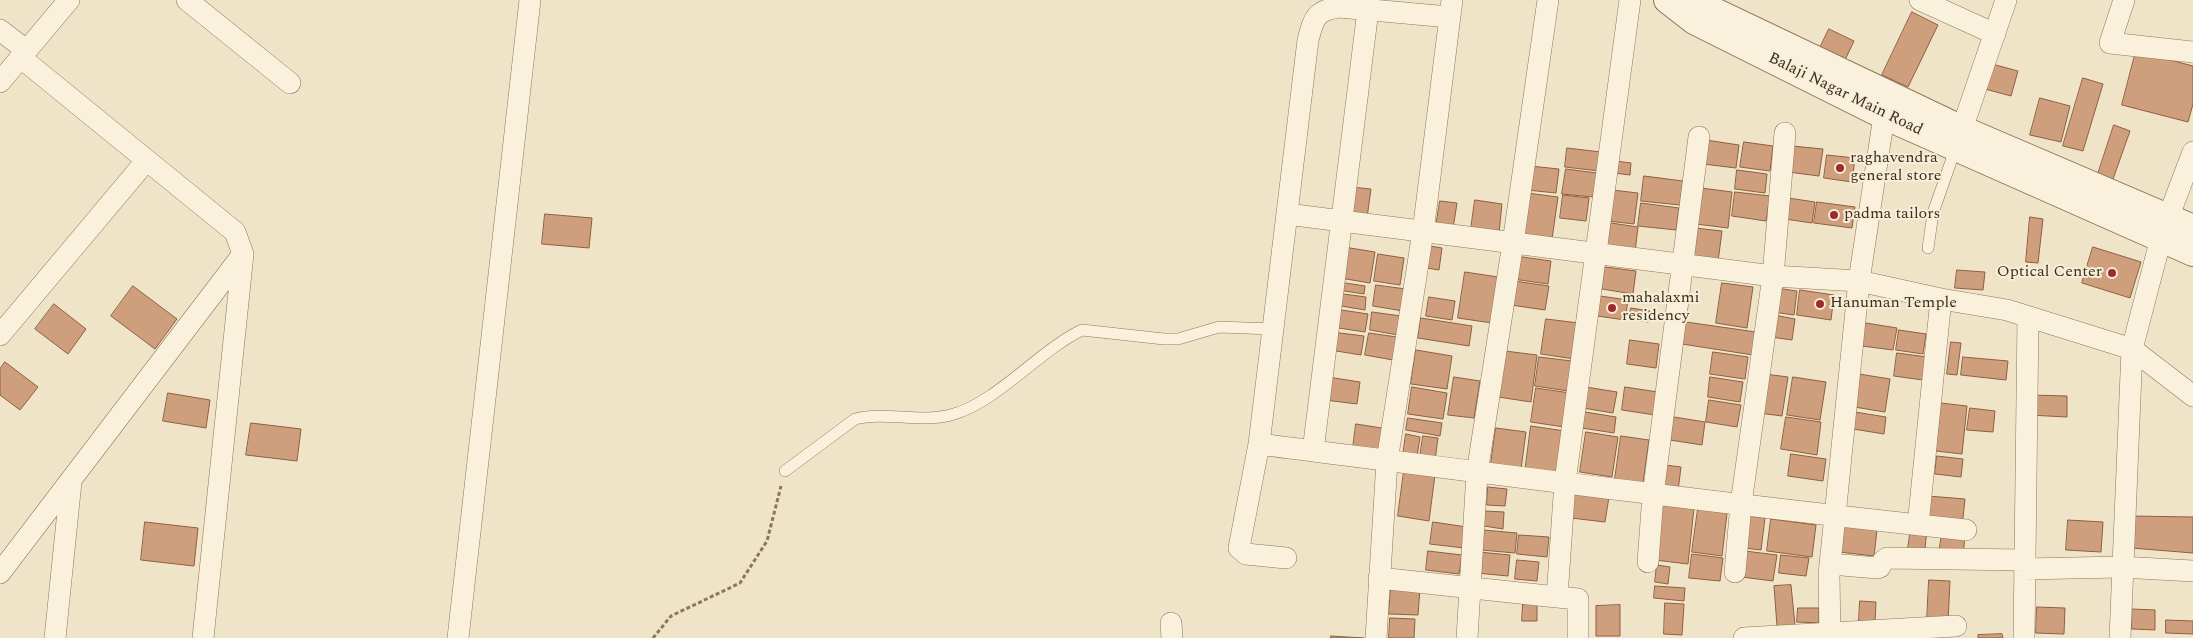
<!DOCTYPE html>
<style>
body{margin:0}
canvas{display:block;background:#f0e4c8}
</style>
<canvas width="2193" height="638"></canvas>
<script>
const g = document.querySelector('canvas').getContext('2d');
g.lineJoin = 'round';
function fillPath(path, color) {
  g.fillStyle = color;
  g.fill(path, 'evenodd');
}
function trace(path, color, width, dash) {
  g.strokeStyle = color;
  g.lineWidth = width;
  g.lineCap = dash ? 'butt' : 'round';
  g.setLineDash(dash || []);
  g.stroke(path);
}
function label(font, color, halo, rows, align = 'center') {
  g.font = font + ' Spectral,serif';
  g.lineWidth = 4;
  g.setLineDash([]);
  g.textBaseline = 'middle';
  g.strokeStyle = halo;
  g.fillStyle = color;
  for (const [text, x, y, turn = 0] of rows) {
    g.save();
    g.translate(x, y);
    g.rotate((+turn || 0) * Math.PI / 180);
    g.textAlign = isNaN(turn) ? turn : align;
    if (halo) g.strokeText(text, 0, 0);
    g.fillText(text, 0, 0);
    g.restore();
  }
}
const building = new Path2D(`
 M1912 12 1938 25 1908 87 1882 75Z
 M1829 29 1854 41 1844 62 1819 50Z
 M2136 51 2193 66V104L2188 122 2122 105Z
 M1992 64 2018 71 2011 96 1985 89Z
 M2083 78 2103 84 2083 151 2063 146Z
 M2040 98 2070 106 2061 142 2030 135Z
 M2114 125 2130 131 2112 182 2097 177Z
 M1706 140 1739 145 1736 168 1703 164Z
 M1744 142 1773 146 1770 171 1740 167Z
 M1792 146 1823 149 1819 176 1788 172Z
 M1567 148 1601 152 1599 171 1565 167Z
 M1827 155 1855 158 1852 182 1824 178Z
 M1615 161 1631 163 1630 175 1614 173Z
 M1530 166 1559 169 1556 193 1527 190Z
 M1566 169 1597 173 1593 197 1562 194Z
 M1737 170 1767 174 1765 193 1735 189Z
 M1644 176 1683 181 1680 205 1641 201Z
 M1351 187 1371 189 1367 218 1348 215Z
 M1701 188 1732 192 1728 228 1696 224Z
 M1612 190 1638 193 1634 224 1608 221Z
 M1735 192 1770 196 1766 221 1732 216Z
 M1527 193 1558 197 1552 239 1522 235Z
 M1563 195 1589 198 1586 221 1560 218Z
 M1788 198 1815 202 1812 223 1785 219Z
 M1475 200 1502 204 1499 233 1471 229Z
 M1440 201 1457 203 1453 229 1436 227Z
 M1817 202 1855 207 1852 228 1814 223Z
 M1641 203 1679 208 1676 230 1638 226Z
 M545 214 592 218 589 248 542 244Z
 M2030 217 2043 219 2038 263 2026 262Z
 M1611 223 1638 227 1635 252 1607 248Z
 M1695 228 1722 231 1718 262 1691 258Z
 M1430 246 1442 248 1439 270 1427 268Z
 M1344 247 1375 252 1370 283 1340 278Z
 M2093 247 2141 262 2130 298 2082 283Z
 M1378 254 1404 258 1400 285 1374 281Z
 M1516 256 1551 261 1548 284 1513 279Z
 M1605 267 1636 271 1633 294 1602 289Z
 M1957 270 1985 272 1983 290 1955 288Z
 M1465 272 1498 277 1492 323 1458 318Z
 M1514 281 1549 286 1545 310 1511 305Z
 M1339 282 1365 286 1364 294 1338 290Z
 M1722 283 1753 287 1747 328 1716 323Z
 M1376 285 1406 289 1403 311 1373 306Z
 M133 286 177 319 155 349 111 316Z
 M1776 288 1797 291 1794 315 1773 312Z
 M1800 290 1834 295 1831 320 1797 315Z
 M1336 293 1366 297 1365 310 1335 305Z
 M1600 296 1628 300 1625 320 1597 316Z
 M1429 297 1455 301 1452 320 1426 316Z
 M54 304 86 329 68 354 35 329Z
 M1631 308 1650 311 1648 322 1629 319Z
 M1335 309 1368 314 1365 332 1332 327Z
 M1372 312 1401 316 1398 335 1370 330Z
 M1774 315 1795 319 1792 340 1771 337Z
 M1421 318 1472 326 1469 346 1418 338Z
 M1546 319 1579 323 1574 359 1541 354Z
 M1686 322 1756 332 1753 355 1682 344Z
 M1866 323 1897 328 1893 350 1862 346Z
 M1899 330 1926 334 1923 354 1896 350Z
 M1332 332 1364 336 1361 355 1330 350Z
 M1369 333 1397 337 1393 360 1365 355Z
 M1630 340 1659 344 1656 368 1627 364Z
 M1951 342 1961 343 1957 375 1947 374Z
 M1416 350 1452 356 1447 389 1411 384Z
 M1505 351 1537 355 1531 402 1498 397Z
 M1713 352 1748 357 1745 379 1710 374Z
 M1897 353 1927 357 1923 380 1894 376Z
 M1539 357 1572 361 1568 391 1535 386Z
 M1963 357 2008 361 2006 380 1961 375Z
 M5 362 38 387 20 410 0 395V369Z
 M1765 374 1788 377 1782 416 1759 413Z
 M1859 374 1890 379 1885 412 1854 407Z
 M1328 377 1360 382 1357 404 1325 400Z
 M1454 377 1480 381 1474 418 1448 415Z
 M1710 377 1743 382 1740 402 1708 397Z
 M1793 377 1826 382 1820 420 1787 415Z
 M1412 387 1447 393 1443 419 1408 414Z
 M1586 387 1617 392 1613 413 1583 408Z
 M1625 387 1658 392 1655 415 1622 410Z
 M1536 388 1570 393 1564 427 1531 422Z
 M168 393 210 400 206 428 163 421Z
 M2030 395 2067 396V417L2028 415Z
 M1709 400 1741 405 1737 427 1706 422Z
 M1941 403 1967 406 1962 454 1936 451Z
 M1970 408 1995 411 1993 432 1967 430Z
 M1585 412 1616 417 1614 433 1582 428Z
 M1855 412 1886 417 1884 434 1853 429Z
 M1674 417 1705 422 1702 445 1670 440Z
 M1786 417 1821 422 1817 455 1781 449Z
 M1408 418 1442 423 1440 436 1406 430Z
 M251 423 301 429 297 461 246 455Z
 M1356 424 1388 429 1384 453 1353 448Z
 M1531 426 1565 431 1558 477 1525 472Z
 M1496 428 1526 432 1521 469 1491 464Z
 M1586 432 1618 437 1612 477 1580 472Z
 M1406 434 1420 437 1417 457 1403 455Z
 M1423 436 1438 438 1435 460 1420 457Z
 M1621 436 1649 440 1643 483 1615 479Z
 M1791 454 1826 459 1823 481 1788 476Z
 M1937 456 1963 459 1961 477 1935 474Z
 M1665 465 1681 467 1678 491 1662 489Z
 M1404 471 1435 475 1429 521 1398 516Z
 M1488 487 1507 489 1505 506 1487 505Z
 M1574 493 1609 497 1605 522 1571 518Z
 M1928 496 1965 499 1962 527 1926 523Z
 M1662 504 1694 508 1688 564 1655 560Z
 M1698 509 1727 513 1722 556 1692 552Z
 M1485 511 1504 512 1503 529 1484 526Z
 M1748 516 1765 518 1761 550 1744 548Z
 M2131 516 2193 517V553L2131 548Z
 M1771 519 1816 525 1812 557 1767 551Z
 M2068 520 2103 522 2101 552 2066 550Z
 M145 522 198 528 194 566 141 560Z
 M1433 522 1467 527 1464 548 1430 544Z
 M1842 526 1877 530 1874 556 1839 552Z
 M1911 528 1927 530 1924 557 1907 555Z
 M1483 530 1517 533 1515 553 1481 550Z
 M1942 533 1965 535 1963 557 1939 554Z
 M1519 535 1549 537 1547 557 1517 554Z
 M1428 551 1462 555 1459 574 1426 570Z
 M1745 551 1777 555 1773 581 1742 577Z
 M1479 552 1510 555 1508 576 1477 573Z
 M1692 554 1723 558 1720 581 1689 578Z
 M1781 555 1809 558 1806 576 1779 573Z
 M1517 560 1539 562 1537 581 1515 579Z
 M1657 565 1670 567 1668 584 1655 582Z
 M1929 580 1950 581 1948 623 1927 621Z
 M1791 585 1795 625 1777 626 1774 586Z
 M1655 586 1685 588 1684 601 1654 598Z
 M1391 587 1420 589 1418 615 1389 614Z
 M1860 601 1876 602 1875 622 1859 621Z
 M1665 603 1684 604 1682 635 1664 634Z
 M1523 604H1537V621H1522Z
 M1620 605V636H1596V606Z
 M2037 607 2065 608 2064 634 2036 633Z
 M1798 608H1819V623L1797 622Z
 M2132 609 2155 610V630L2132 629Z
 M1390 618 1415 619 1414 638H1389Z
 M2166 620 2193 621V634L2166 633Z
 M2002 634 2003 638H1978V635Z
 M1331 636 1364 638H1331Z`);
fillPath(building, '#cf9f7d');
trace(building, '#8d5f41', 1);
const service = new Path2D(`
 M1928 248 1933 213 1956 147
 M785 471 855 419C887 411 922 424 954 414 998 401 1040 350 1082 330L1164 339H1178L1219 327 1273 329`);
const minor = new Path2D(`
 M187 0 290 83
 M1920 0 1995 34
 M2124 0 2110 43 2193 52
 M0 30 26 50
 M20 57 235 232 243 254 203 638
 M0 82 69 0
 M1962 129 2006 0
 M1287 214 1773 276 1859 281 1941 299 2007 310 2132 349 2120 638
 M2168 218 2193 152
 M2161 238 2132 349 2193 396
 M0 335 146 161
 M1259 444C1495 474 1730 505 1966 530
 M1313 451 1368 10
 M1918 525 1941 299
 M1286 558 1246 554 1239 548 1259 444 1308 40C1314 18 1315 11 1339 7L1449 17
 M1648 562 1653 495 1699 137
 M1831 564 1877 568 1880 567 1883 561 1887 558 2024 560
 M2024 569 2121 567 2193 571
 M1735 572 1741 504 1773 276 1785 133
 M0 573 243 254
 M1379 578 1557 597
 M1171 623 1172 638
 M55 638 71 482
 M458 638 530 0
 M1376 638 1387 461 1423 232 1452 0
 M1467 638 1477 473 1513 243 1548 0
 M1578 638V599L1557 597 1565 482 1630 0
 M1744 638 1956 626
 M1830 638 1829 574 1859 281 1884 116
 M2024 638 2028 318`);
const tertiary = new Path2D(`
 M1667 0 1694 21 1884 116 2193 253
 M1676 0 1702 5 1962 129 2193 228`);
trace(service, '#8d765c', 12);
trace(minor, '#8d765c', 22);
trace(tertiary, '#8d765c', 28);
trace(new Path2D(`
 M653 638 671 616 740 583 767 541 781 486`), '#8d765c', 3, [4, 2.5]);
trace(service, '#faf1dc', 11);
trace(minor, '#faf1dc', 21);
trace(tertiary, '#faf1dc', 26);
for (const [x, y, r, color] of [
 [1840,168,5,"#9e2a2b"],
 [1834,215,5,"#9e2a2b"],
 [2112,273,5,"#9e2a2b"],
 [1820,304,5,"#9e2a2b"],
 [1612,308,5,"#9e2a2b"]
]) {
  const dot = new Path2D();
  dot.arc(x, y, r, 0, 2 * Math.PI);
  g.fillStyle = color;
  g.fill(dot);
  trace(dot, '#f7eed8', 2);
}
label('16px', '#3d2e20', '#f7eed8', [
 ["Balaji Nagar Main Road",1845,95,26]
]);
label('16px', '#3d2e20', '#f7eed8', [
 ["raghavendra",1850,159],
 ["general store",1850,177],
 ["padma tailors",1844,215],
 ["Optical Center",2102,273,"right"],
 ["mahalaxmi",1622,299],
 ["residency",1622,317],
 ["Hanuman Temple",1830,304]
], 'left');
</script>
